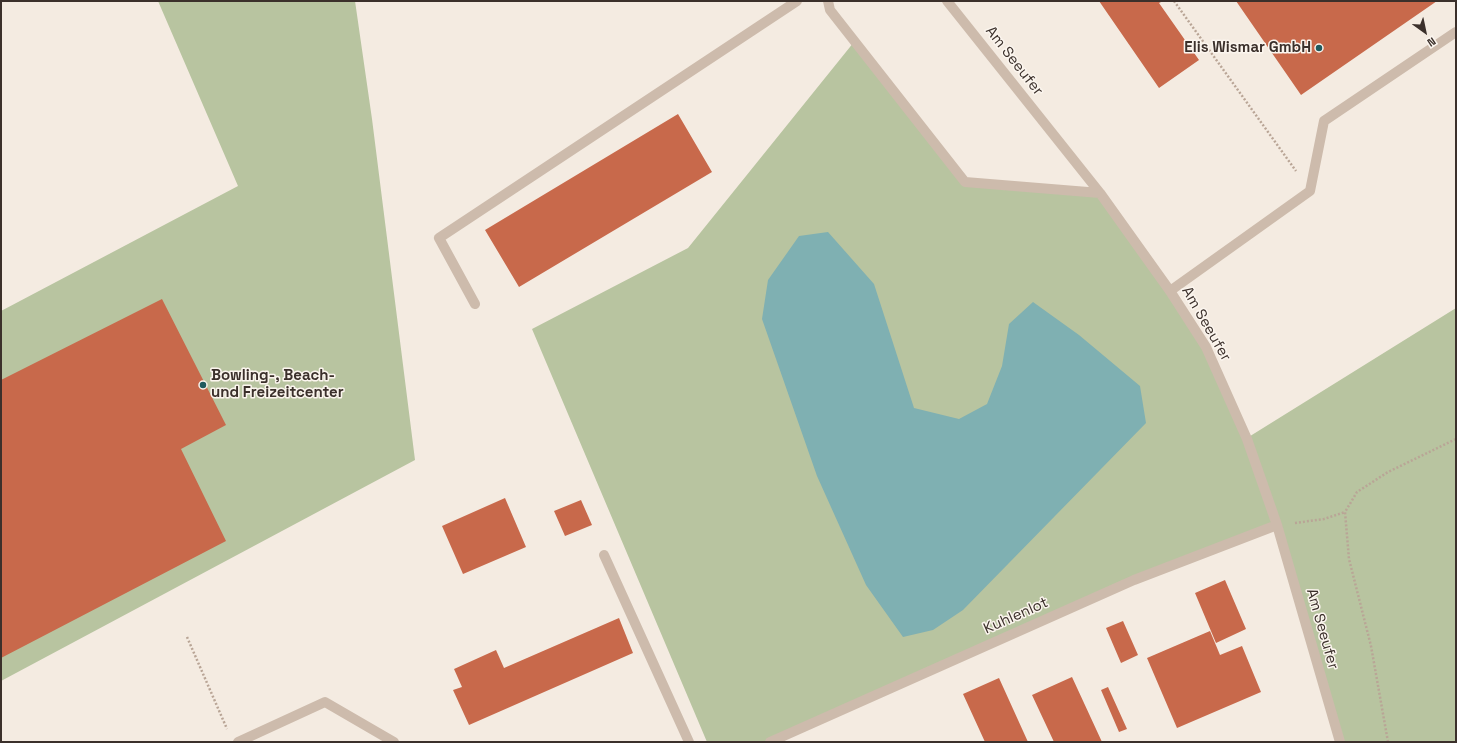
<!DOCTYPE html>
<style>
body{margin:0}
#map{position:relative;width:1457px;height:743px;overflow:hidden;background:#f4ebe1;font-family:"Space Grotesk",sans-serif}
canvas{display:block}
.frame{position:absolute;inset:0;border:2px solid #3b302b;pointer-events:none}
.north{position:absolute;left:1405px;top:12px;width:40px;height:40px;-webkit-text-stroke:3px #fbf5ee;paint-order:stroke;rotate:147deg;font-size:11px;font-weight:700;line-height:16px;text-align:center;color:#3b302b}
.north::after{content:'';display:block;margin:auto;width:14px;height:18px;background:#3b302b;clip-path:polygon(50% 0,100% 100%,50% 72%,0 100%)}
</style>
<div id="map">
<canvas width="1457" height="743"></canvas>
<div class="frame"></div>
<div class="north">N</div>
</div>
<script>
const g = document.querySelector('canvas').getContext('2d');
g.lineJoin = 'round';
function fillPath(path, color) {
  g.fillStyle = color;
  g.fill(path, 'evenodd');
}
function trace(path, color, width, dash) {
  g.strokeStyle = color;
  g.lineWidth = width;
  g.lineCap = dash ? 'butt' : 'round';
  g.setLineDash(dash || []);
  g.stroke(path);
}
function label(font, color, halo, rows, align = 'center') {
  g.font = font + ' "Space Grotesk",sans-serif';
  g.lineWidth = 3;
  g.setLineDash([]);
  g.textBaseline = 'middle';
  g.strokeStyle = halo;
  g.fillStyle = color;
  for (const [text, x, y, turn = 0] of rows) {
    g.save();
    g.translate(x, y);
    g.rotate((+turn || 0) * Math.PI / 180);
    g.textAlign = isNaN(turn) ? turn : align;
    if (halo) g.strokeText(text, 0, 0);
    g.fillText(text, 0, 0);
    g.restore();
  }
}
fillPath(new Path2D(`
 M158 1H355L372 119 415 460 1 681V311L238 186Z
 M854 42 965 182 1100 193 1206 347 1247 438 1456 308V742H1340L1277 525 1134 580 770 742H707L532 329 688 248Z`), '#b8c4a0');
fillPath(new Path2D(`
 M828 232 874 284 914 408 959 419 987 404 1002 366 1009 324 1033 302 1079 335 1140 386 1146 423 963 610 933 630 903 637 866 585 817 476 762 319 768 280 799 236Z`), '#7fb0b2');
fillPath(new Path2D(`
 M1099 1H1163L1159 3 1199 60 1159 88Z
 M1236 1H1437L1301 95Z
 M678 114 712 172 519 287 485 230Z
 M162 299 226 425 181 449 226 541 1 658V380Z
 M505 498 526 547 463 574 442 526Z
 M581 500 592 525 565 536 554 511Z
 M1225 580 1246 629 1216 643 1195 593Z
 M619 618 633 653 469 725 453 690 462 687 454 669 496 650 504 668Z
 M1123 621 1138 655 1121 663 1106 628Z
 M1210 631 1220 655 1242 646 1261 692 1177 728 1147 658Z
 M1072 677 1102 742H1054L1032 695Z
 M999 678 1028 742H985L963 694Z
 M1108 687 1127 729 1119 732 1101 690Z`), '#c8694b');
trace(new Path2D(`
 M1174 1 1296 171
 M1295 523 1324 519 1345 512
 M187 637 227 729
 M1388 742 1371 646 1349 559 1345 512 1357 492 1388 472 1456 439`), '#b9a596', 2.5, [2, 2]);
trace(new Path2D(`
 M828 1 830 10 965 182 1100 193
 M947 1 1100 193 1170 291 1206 347 1247 439 1277 525 1340 742
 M1170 291 1310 191 1324 121 1456 32
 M475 304 439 238 797 1
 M604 555 689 742
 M238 742 325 702 394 742
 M770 742 1134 580 1277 525`), '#cdbbac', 10);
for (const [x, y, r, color] of [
 [1319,48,4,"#1f5a5e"],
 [203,385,4,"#1f5a5e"]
]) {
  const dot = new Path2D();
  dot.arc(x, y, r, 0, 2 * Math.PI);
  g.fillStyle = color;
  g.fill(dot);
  trace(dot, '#fbf5ee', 1.5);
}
label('bold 15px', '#3b302b', '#fbf5ee', [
 ["Elis Wismar GmbH",1311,48],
 ["Bowling-, Beach-",211,376,"left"],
 ["und Freizeitcenter",211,393,"left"]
], 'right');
label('15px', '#3b302b', '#fbf5ee', [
 ["Am Seeufer",1014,61,52],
 ["Am Seeufer",1206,324,60],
 ["Kuhlenlot",1016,616,-24],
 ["Am Seeufer",1322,629,74]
]);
</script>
